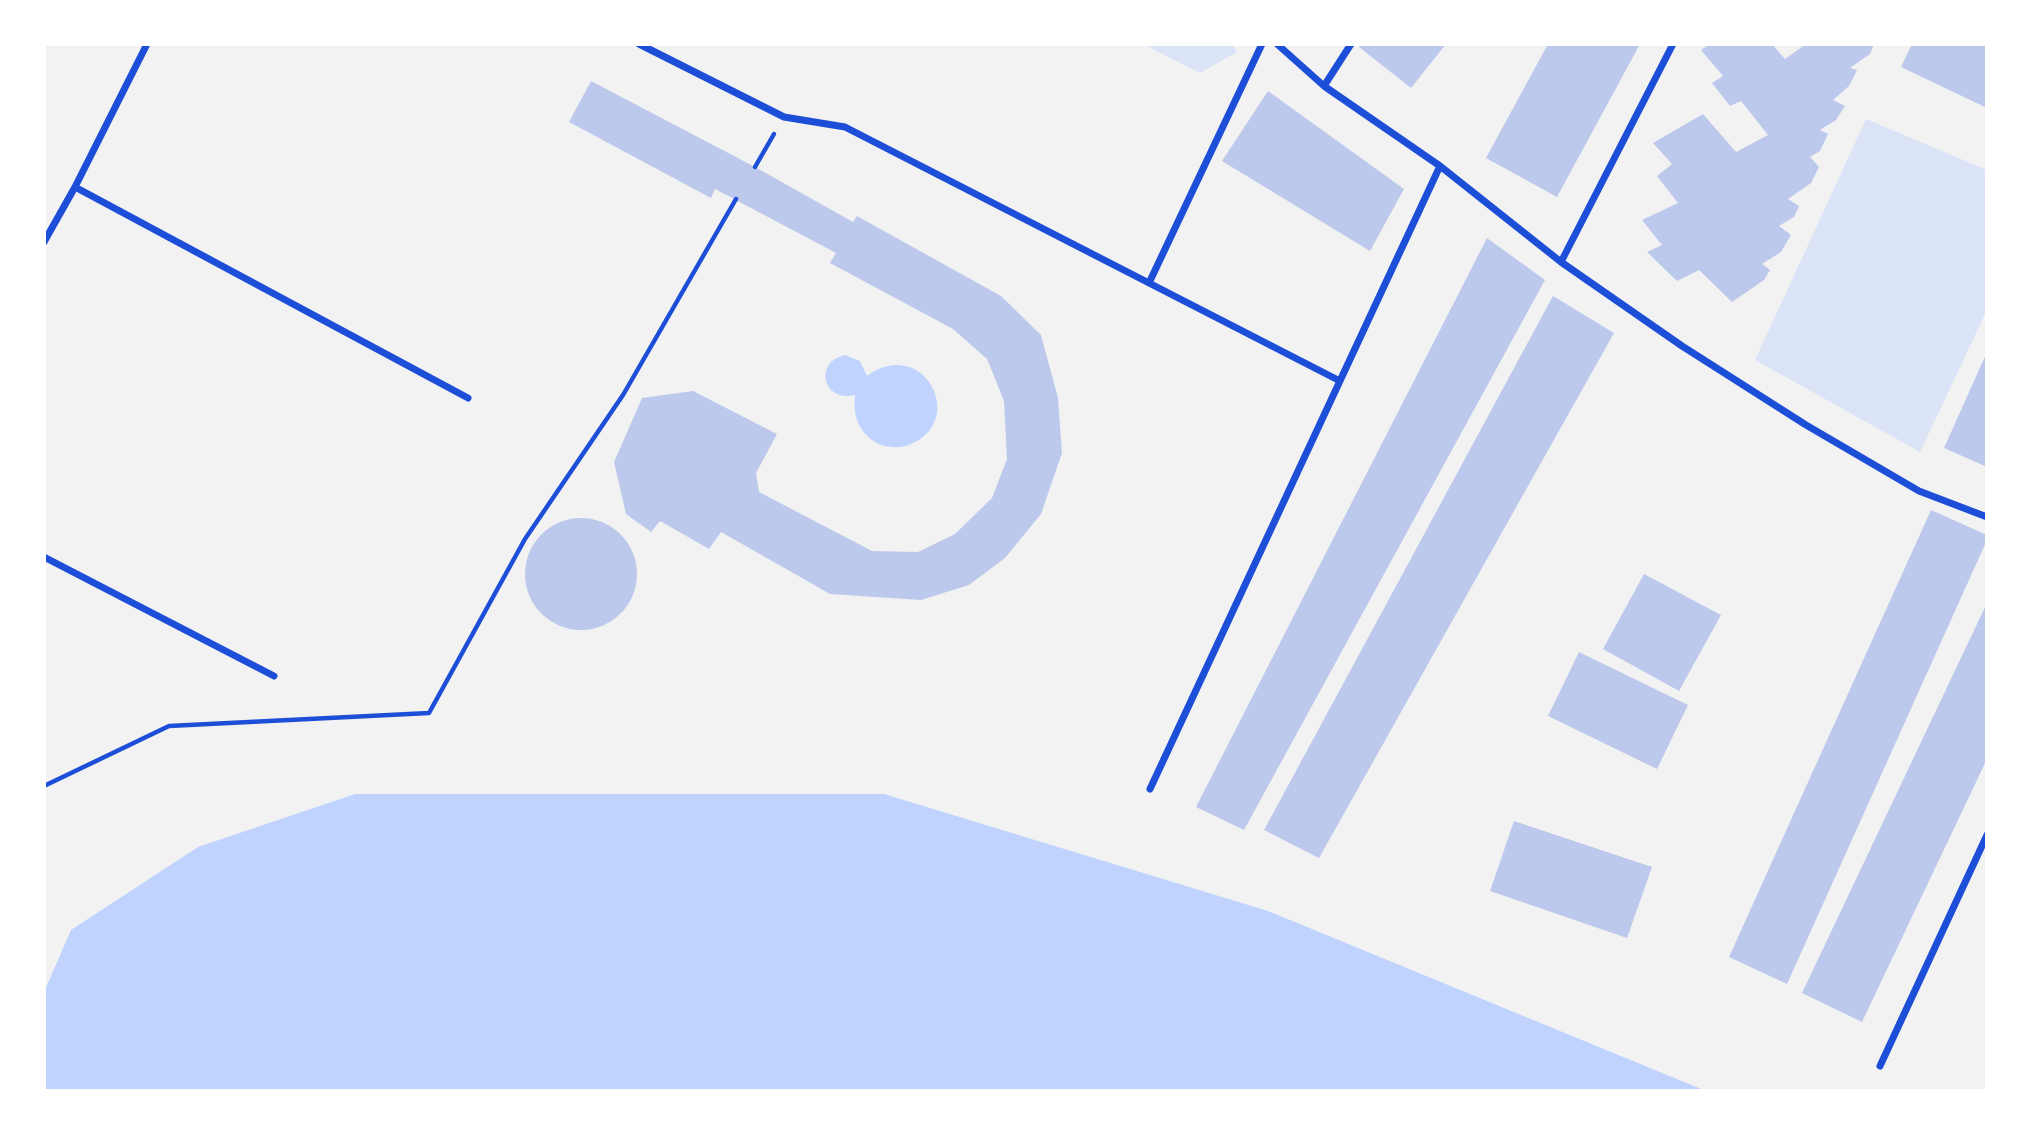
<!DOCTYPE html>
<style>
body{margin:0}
#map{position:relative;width:2031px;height:1135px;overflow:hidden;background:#f2f2f2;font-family:"DM Sans",sans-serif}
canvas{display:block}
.frame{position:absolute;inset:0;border:46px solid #fff;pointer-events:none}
</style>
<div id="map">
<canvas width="2031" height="1135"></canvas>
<div class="frame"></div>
</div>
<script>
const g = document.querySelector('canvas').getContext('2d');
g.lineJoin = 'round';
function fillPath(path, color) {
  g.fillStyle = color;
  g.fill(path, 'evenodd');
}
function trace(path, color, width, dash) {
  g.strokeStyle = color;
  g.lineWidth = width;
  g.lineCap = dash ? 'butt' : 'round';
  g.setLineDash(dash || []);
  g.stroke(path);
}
fillPath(new Path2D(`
 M1143 44H1232L1237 52 1200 73Z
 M1866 119 1987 170V310L1920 452 1755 360Z`), '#dbe4f7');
fillPath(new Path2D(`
 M845 355 860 361 867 376C923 335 968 420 911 444 900 449 885 448 875 442 857 431 853 413 855 395 823 403 813 362 845 355Z
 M355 794H884L1268 911 1706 1091H44V992L71 930 198 847Z`), '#bfd3fe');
fillPath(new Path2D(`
 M1361 44H1446L1411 88 1359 47Z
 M1548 44H1640L1557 197 1486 158Z
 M1710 44H1772L1785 59 1806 44H1874L1870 54 1850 68 1857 70 1849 86 1833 100 1845 106 1836 120 1820 130 1828 134 1820 151 1810 157 1819 167 1811 183 1788 199 1799 206 1794 217 1779 226 1791 235 1781 252 1762 264 1770 270 1764 280 1732 302 1699 270 1677 281 1647 252 1662 245 1642 220 1678 203 1657 176 1672 164 1653 143 1703 114 1736 152 1768 135 1741 101 1730 106 1712 83 1723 76 1701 50Z
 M1912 44H1987V108L1901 67Z
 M591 81 755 167 853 222 857 216 1001 296 1041 335 1058 398 1062 453 1041 514 1005 558 969 585 921 600 830 594 721 532 709 549 660 521 651 532 626 514 614 462 642 398 693 391 777 434 756 473 759 492 872 551 918 552 955 534 992 498 1007 459 1004 401 987 359 953 329 830 263 836 253 715 189 711 198 569 122Z
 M1268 91 1404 189 1370 251 1222 161Z
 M1487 238 1545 280 1244 830 1196 807Z
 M1553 296 1614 333 1319 858 1264 830Z
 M1987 352V467L1944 448Z
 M1931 510 1987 535V540L1787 984 1729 957Z
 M525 574a56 56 0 1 1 112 0a56 56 0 1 1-112 0Z
 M1644 574 1721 615 1679 691 1603 649Z
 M1987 603V759L1862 1022 1802 993Z
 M1579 652 1688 705 1657 769 1548 716Z
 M1514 821 1652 867 1627 938 1490 891Z`), '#bdc9ec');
trace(new Path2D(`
 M755 167 774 134
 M44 786 169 726 429 713 525 539 623 395 736 199`), '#1d4ed8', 4.5);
trace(new Path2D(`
 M639 44 784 117 845 127 1340 381
 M1277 44 1324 86 1440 166 1561 262 1682 346 1806 425 1919 491 1987 517
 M1324 86 1351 44
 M75 187 468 398
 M44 242 75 187 147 44
 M1561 262 1673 44
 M1149 283 1262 44
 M44 557 274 676
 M1150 789 1440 166
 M1880 1066 1987 835`), '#1d4ed8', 7);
</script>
